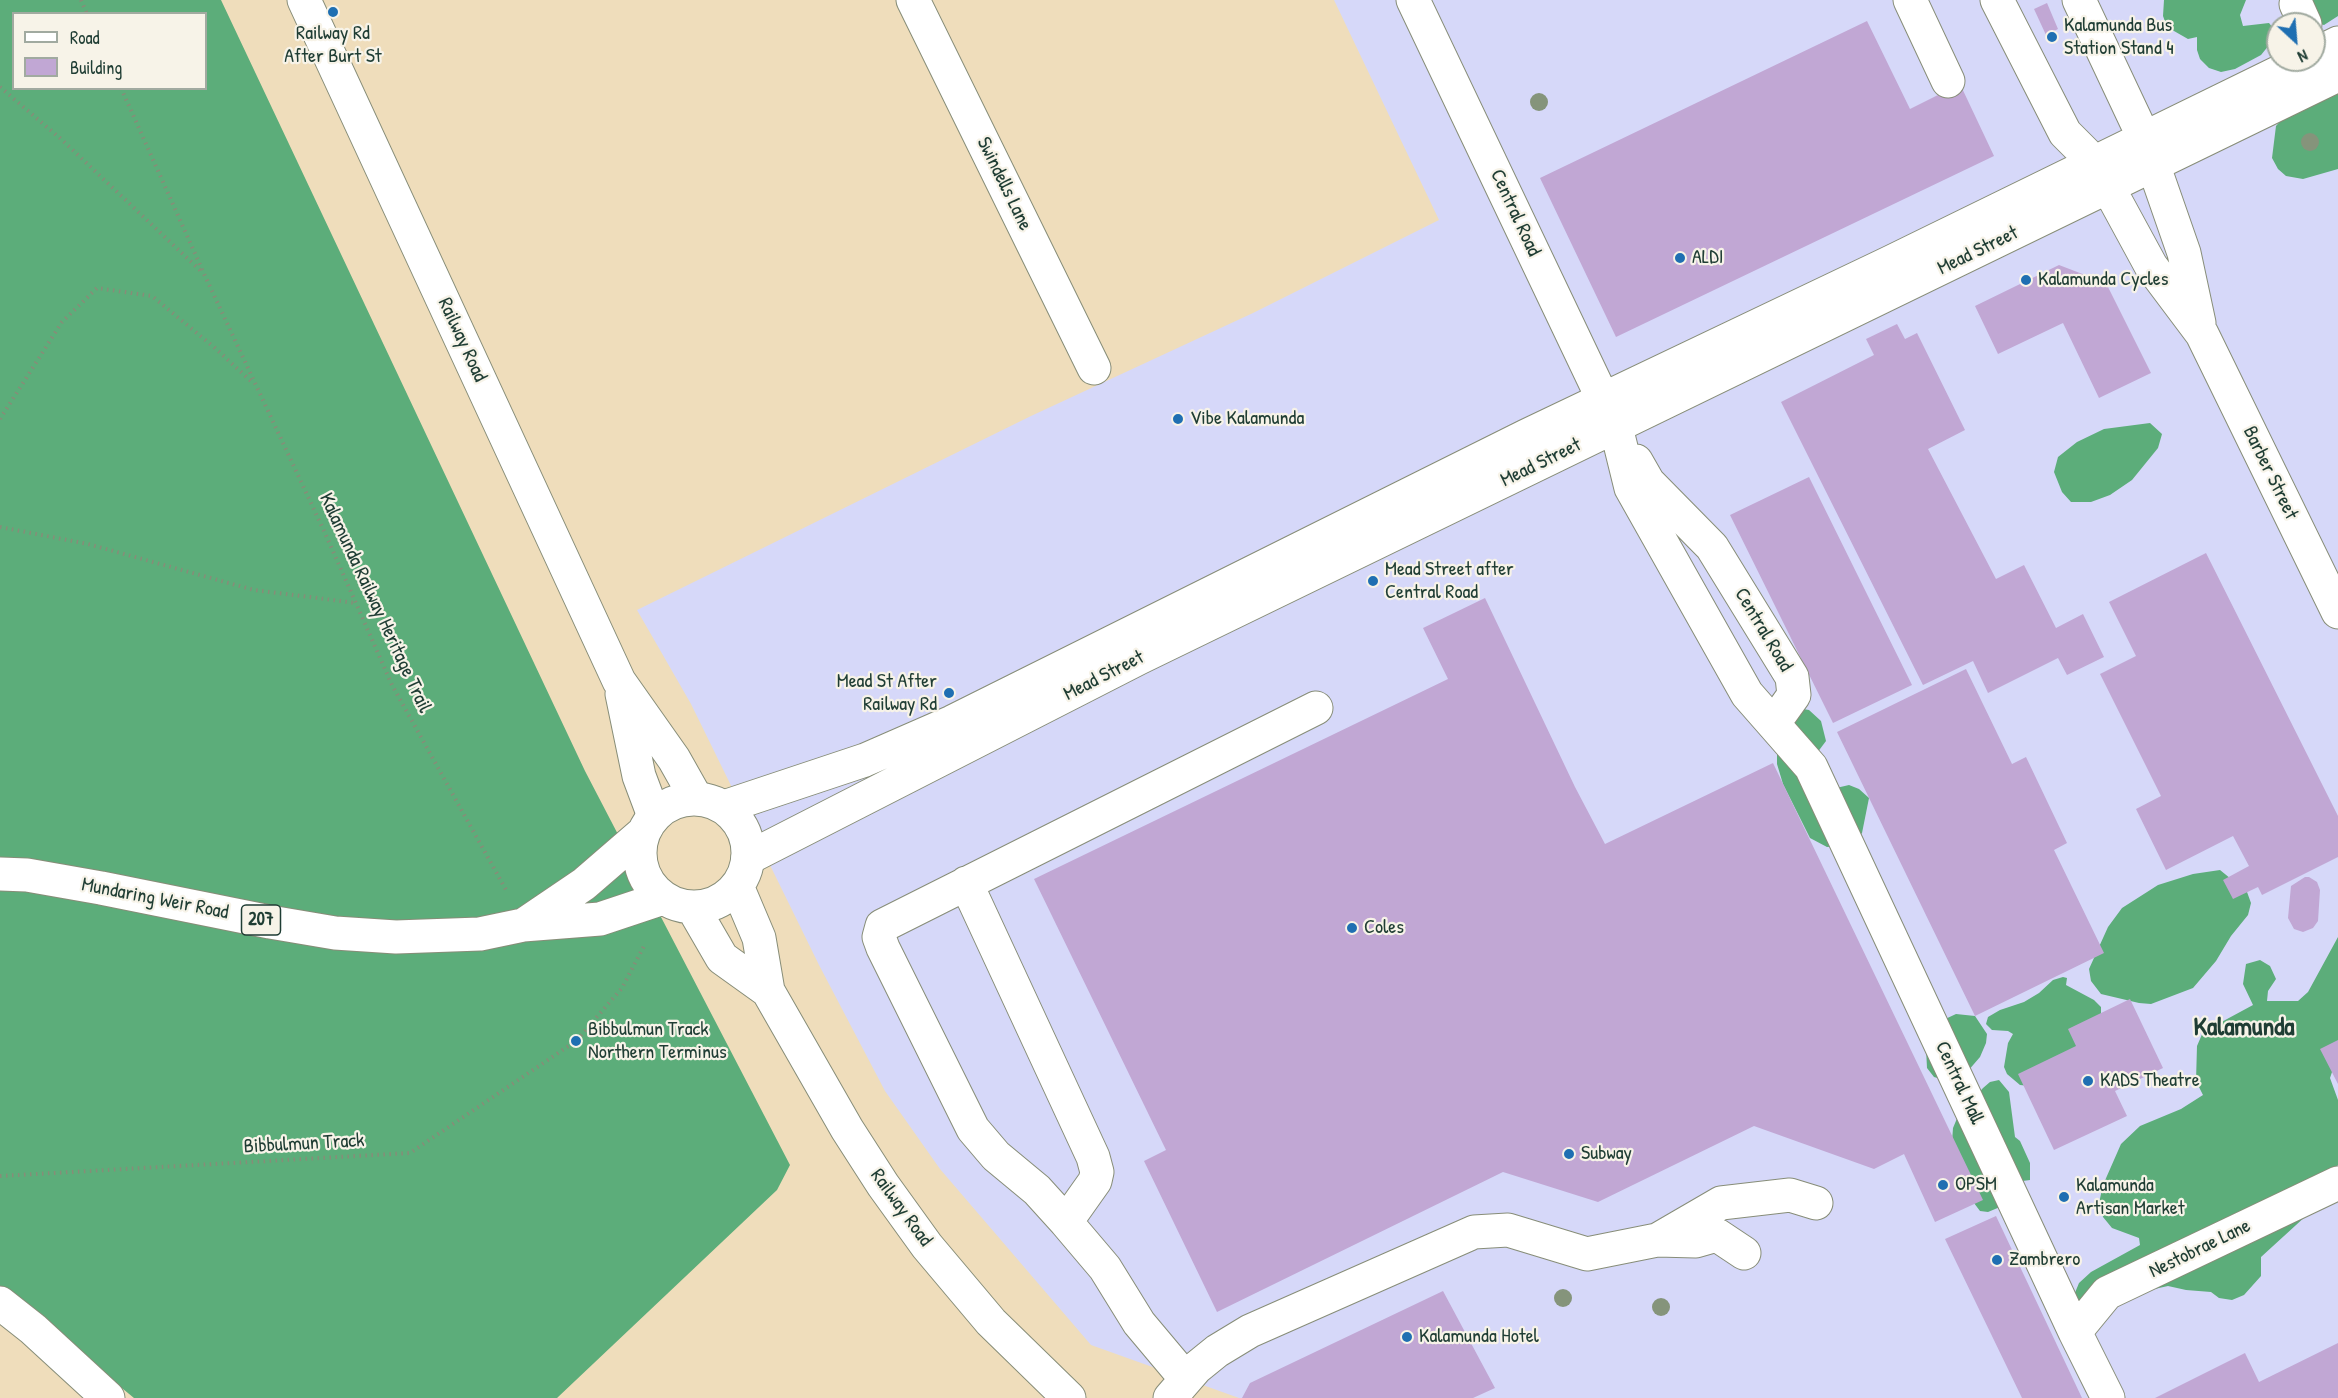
<!DOCTYPE html>
<html>
<head>
<meta charset="utf-8">
<style>
	body { margin:0 }
	#map { position:relative; width:2338px; height:1398px; overflow:hidden; background:#efddbb; font-family:"Patrick Hand",sans-serif }
	canvas { display:block }
	.legend { position:absolute; left:12px; top:12px; width:195px; height:78px; box-sizing:border-box; background:#f7f3e8; border:2px solid #a1aaa0; margin:0; padding:8px 10px; list-style:none; font-size:18px; color:#1f3d34 }
	.legend li { display:flex; align-items:center; gap:12px; height:30px }
	.legend b { width:30px; border:2px solid #a1aaa0 }
	.north { position:absolute; left:2266px; top:12px; width:60px; height:60px; box-sizing:border-box; background:#f7f3e8; border:2px solid #a1aaa0; border-radius:50%; rotate:154deg; font-size:16px; font-weight:700; line-height:24px; text-align:center; color:#1f3d34 }
	.north::after { content:''; display:block; margin:auto; width:21px; height:27px; background:#1f6fb2; clip-path:polygon(50% 0,100% 100%,50% 72%,0 100%) }
</style>
</head>
<body>
<div id="map">
<canvas width="2338" height="1398"></canvas>
<ul class="legend">
<li><b style="height:8px;background:#fff"></b>Road</li>
<li><b style="height:16px;background:#c1a7d4"></b>Building</li>
</ul>
<div class="north">N</div>
</div>
<script>
const c = document.querySelector('canvas').getContext('2d');
c.lineJoin = 'round';
function paint(path, color) {
  c.fillStyle = color;
  c.fill(path, 'evenodd');
}
function toPath(rows) {
  const path = new Path2D();
  for (const r of rows) {
    if (r.length === 3) {
      path.moveTo(r[0] + r[2], r[1]);
      path.arc(r[0], r[1], r[2], 0, 2 * Math.PI);
      continue;
    }
    path.moveTo(r[0], r[1]);
    for (let i = 2; i < r.length; i += 2) path.lineTo(r[i], r[i + 1]);
  }
  return path;
}
function strokePath(path, color, width, dash) {
  c.strokeStyle = color;
  c.lineWidth = width;
  c.lineCap = dash ? 'butt' : 'round';
  c.setLineDash(dash || []);
  c.stroke(path);
}
function write(font, color, halo, rows, align = 'center') {
  c.font = font + ' "Patrick Hand",sans-serif';
  c.lineWidth = 4.5;
  c.setLineDash([]);
  c.textBaseline = 'middle';
  c.strokeStyle = halo;
  c.fillStyle = color;
  for (const [text, x, y, turn = 0] of rows) {
    c.save();
    c.translate(x, y);
    c.rotate((+turn || 0) * Math.PI / 180);
    c.textAlign = isNaN(turn) ? turn : align;
    if (halo) c.strokeText(text, 0, 0);
    c.fillText(text, 0, 0);
    c.restore();
  }
}
paint(toPath([
	[1334,0,2338,0,2338,1398,1239,1398,1091,1345,940,1169,885,1091,819,965,691,704,637,610,1031,416,1253,313,1439,220],
	[2278,24,2314,24,2314,60,2278,60]
]), '#d6d8f9');
paint(toPath([
	[0,0,221,0,585,771,790,1165,777,1190,557,1398,134,1398,0,1288],
	[14,14,206,14,206,88,14,88],
	[2164,0,2246,0,2240,15,2243,26,2269,23,2273,28,2274,39,2261,55,2235,69,2221,72,2209,68,2200,59,2197,50,2197,37,2188,39,2167,27,2163,16],
	[2312,0,2338,0,2338,16,2324,25,2317,23],
	[2338,72,2338,169,2303,179,2286,176,2278,169,2272,158,2276,126,2283,118],
	[2150,423,2162,434,2158,448,2132,480,2110,495,2091,502,2071,502,2062,492,2054,472,2058,457,2077,442,2104,429],
	[1803,709,1809,710,1821,721,1826,741,1814,757,1832,789,1849,785,1859,789,1869,798,1862,833,1852,845,1827,847,1810,838,1783,784,1777,764,1777,749],
	[2220,870,2247,892,2251,903,2248,915,2231,936,2216,961,2193,988,2151,1004,2139,1003,2101,994,2091,981,2089,969,2108,927,2122,908,2158,885,2193,874],
	[2338,937,2338,1066,2332,1072,2330,1078,2338,1100,2338,1165,2328,1177,2307,1215,2261,1257,2261,1276,2244,1295,2232,1300,2219,1298,2211,1292,2186,1290,2168,1286,2150,1290,2108,1309,2072,1300,2079,1283,2091,1272,2140,1245,2139,1238,2112,1228,2103,1217,2099,1203,2103,1185,2121,1144,2140,1126,2181,1109,2203,1095,2196,1081,2197,1046,2203,1032,2253,1005,2243,984,2246,964,2260,960,2270,966,2276,979,2268,991,2267,1001,2298,1001,2308,992],
	[2063,977,2067,978,2066,985,2094,1000,2101,1007,2101,1019,2080,1039,2074,1051,2030,1086,2020,1085,2007,1074,2004,1067,2008,1043,2013,1034,2008,1031,1992,1030,1986,1024,1988,1017,2000,1010,2024,1002,2039,993,2053,980],
	[1956,1014,1975,1016,1987,1034,1986,1043,1980,1057,1961,1079,1941,1079,1934,1077,1927,1068,1926,1048,1941,1021],
	[1999,1080,2009,1092,2015,1137,2020,1141,2030,1163,2030,1180,2015,1182,2000,1207,1988,1212,1980,1211,1971,1199,1952,1142,1953,1128,1958,1116,1983,1088,1990,1082]
]), '#5cad7a');
paint(toPath([
	[2047,3,2058,29,2046,35,2034,9],
	[1867,21,1910,109,1960,84,1994,156,1616,337,1540,178],
	[2059,265,2106,283,2151,373,2099,398,2063,323,1998,354,1975,306],
	[1897,324,1905,339,1917,333,1965,430,1928,449,1996,579,2024,565,2056,628,2083,614,2104,657,2067,675,2058,658,1988,693,1973,661,1923,685,1781,402,1874,355,1866,339],
	[1809,477,1912,685,1833,723,1730,515],
	[2206,553,2338,816,2338,857,2262,895,2258,887,2233,899,2223,880,2249,866,2233,836,2166,870,2136,809,2161,796,2100,674,2136,656,2109,602],
	[1485,598,1575,787,1605,844,1773,763,1983,1200,1935,1222,1904,1154,1874,1169,1754,1126,1598,1202,1503,1172,1217,1312,1144,1161,1166,1150,1034,879,1448,679,1423,628],
	[1966,669,2012,764,2026,757,2067,843,2054,850,2104,953,1975,1016,1837,732],
	[2305,877,2309,877,2317,882,2320,890,2318,921,2313,928,2303,932,2294,929,2288,918,2291,886],
	[2130,999,2163,1068,2115,1091,2127,1116,2054,1150,2018,1074,2076,1046,2068,1029],
	[2338,1040,2338,1084,2320,1049],
	[1996,1216,2082,1398,2022,1398,1945,1239],
	[1443,1291,1495,1388,1473,1398,1242,1398,1250,1383],
	[2338,1343,2338,1398,2155,1398,2245,1353,2259,1382]
]), '#c1a7d4');
const minor = toPath([
	[304,0,619,681,674,759,696,798],
	[913,0,1094,368],
	[1413,0,1612,418],
	[1910,0,1948,81],
	[1997,0,2065,133,2095,163,2151,266,2202,334,2338,612],
	[2079,0,2144,138,2184,253,2199,323],
	[2296,4,2305,24],
	[2314,55,2338,43],
	[1616,427,1631,488,1747,694,1811,767,2075,1332,2108,1398],
	[1636,461,1648,482,1712,547,1792,677,1794,695,1774,723],
	[622,694,639,776,654,816],
	[724,807,865,760,952,722,1526,436,1889,263,2304,60],
	[748,858,1139,658,2338,75],
	[966,883,1093,1157,1097,1172,1095,1181,1066,1222,1105,1268,1139,1323,1186,1379],
	[1066,1222,1037,1190,996,1156,973,1129,883,948,879,937,882,926,1316,708],
	[1659,1239,1721,1203,1790,1195,1816,1203],
	[0,1303,33,1329,108,1398],
	[2075,1332,2107,1293,2338,1183],
	[1170,1398,1196,1368,1217,1351,1250,1331,1474,1232,1508,1230,1587,1254,1657,1240,1696,1241,1717,1235,1744,1253]
]);
const major = toPath([
	[694,853,54],
	[0,874,27,875,101,888,270,922,335,933,396,937,480,934,523,925,600,919,663,898],
	[737,886,759,938,768,991,847,1129,883,1185,927,1246,991,1322,1069,1398],
	[693,908,722,958,768,991],
	[525,924,584,884,643,833]
]);
strokePath(minor, '#878d78', 35);
strokePath(major, '#878d78', 35);
strokePath(toPath([
	[81,0,87,14],
	[0,87,61,139,203,273],
	[121,88,205,276,325,533,392,685,506,890],
	[0,419,62,322,97,288,152,296,215,348,253,383],
	[0,527,88,544,254,590,356,603],
	[0,1176,410,1153,576,1041,622,988,644,946]
]), '#878d78', 4, [1.5, 4.5]);
strokePath(minor, '#fff', 33);
strokePath(major, '#fff', 33);
c.fillStyle = '#85947b';
for (const [x, y] of [
	[1539,102],
	[2310,142],
	[1563,1298],
	[1661,1307]
]) {
  c.beginPath();
  c.arc(x, y, 9, 0, 2 * Math.PI);
  c.fill();
}
for (const [x, y, r, color] of [
	[333,12,6,"#1f6fb2"],
	[2052,37,6,"#1f6fb2"],
	[1680,258,6,"#1f6fb2"],
	[2026,280,6,"#1f6fb2"],
	[1178,419,6,"#1f6fb2"],
	[1373,581,6,"#1f6fb2"],
	[949,693,6,"#1f6fb2"],
	[1352,928,6,"#1f6fb2"],
	[576,1041,6,"#1f6fb2"],
	[2088,1081,6,"#1f6fb2"],
	[1569,1154,6,"#1f6fb2"],
	[1943,1185,6,"#1f6fb2"],
	[2064,1197,6,"#1f6fb2"],
	[1997,1260,6,"#1f6fb2"],
	[1407,1337,6,"#1f6fb2"]
]) {
  const dot = new Path2D();
  dot.arc(x, y, r, 0, 2 * Math.PI);
  c.fillStyle = color;
  c.fill(dot);
  strokePath(dot, '#f7f3e8', 2);
}
for (const [x, y, w] of [
	[261,920,39]
]) {
  const box = new Path2D();
  box.roundRect(x - w / 2, y - 15, w, 30, 4.5);
  c.fillStyle = '#f7f3e8';
  c.fill(box);
  strokePath(box, '#1f3d34', 1.5);
}
write('bold 18px', '#1f3d34', null, [
	["207",261,920]
]);
write('20px', '#1f3d34', '#f7f3e8', [
	["Kalamunda Bus",2064,26],
	["Station Stand 4",2064,49],
	["Railway Rd",333,34,"center"],
	["After Burt St",333,57,"center"],
	["ALDI",1692,258],
	["Kalamunda Cycles",2038,280],
	["Vibe Kalamunda",1190,419],
	["Mead Street after",1385,570],
	["Central Road",1385,593],
	["Mead St After",937,682,"right"],
	["Railway Rd",937,705,"right"],
	["Coles",1364,928],
	["Bibbulmun Track",588,1030],
	["Northern Terminus",588,1053],
	["KADS Theatre",2100,1081],
	["Subway",1581,1154],
	["OPSM",1955,1185],
	["Kalamunda",2076,1186],
	["Artisan Market",2076,1209],
	["Zambrero",2009,1260],
	["Kalamunda Hotel",1419,1337]
], 'left');
write('20px', '#1f3d34', '#f7f3e8', [
	["Swindells Lane",1004,184,64],
	["Central Road",1515,213,65],
	["Mead Street",1978,251,-26],
	["Railway Road",462,340,65],
	["Mead Street",1541,463,-26],
	["Barber Street",2270,473,64],
	["Kalamunda Railway Heritage Trail",375,603,65],
	["Central Road",1763,630,59],
	["Mead Street",1104,676,-27],
	["Mundaring Weir Road",155,899,11],
	["Central Mall",1959,1083,65],
	["Bibbulmun Track",304,1144,-3],
	["Railway Road",901,1208,54],
	["Nestobrae Lane",2200,1249,-26]
]);
write('bold 26px', '#1f3d34', '#f7f3e8', [
	["Kalamunda",2244,1028]
]);
</script>
</body>
</html>
